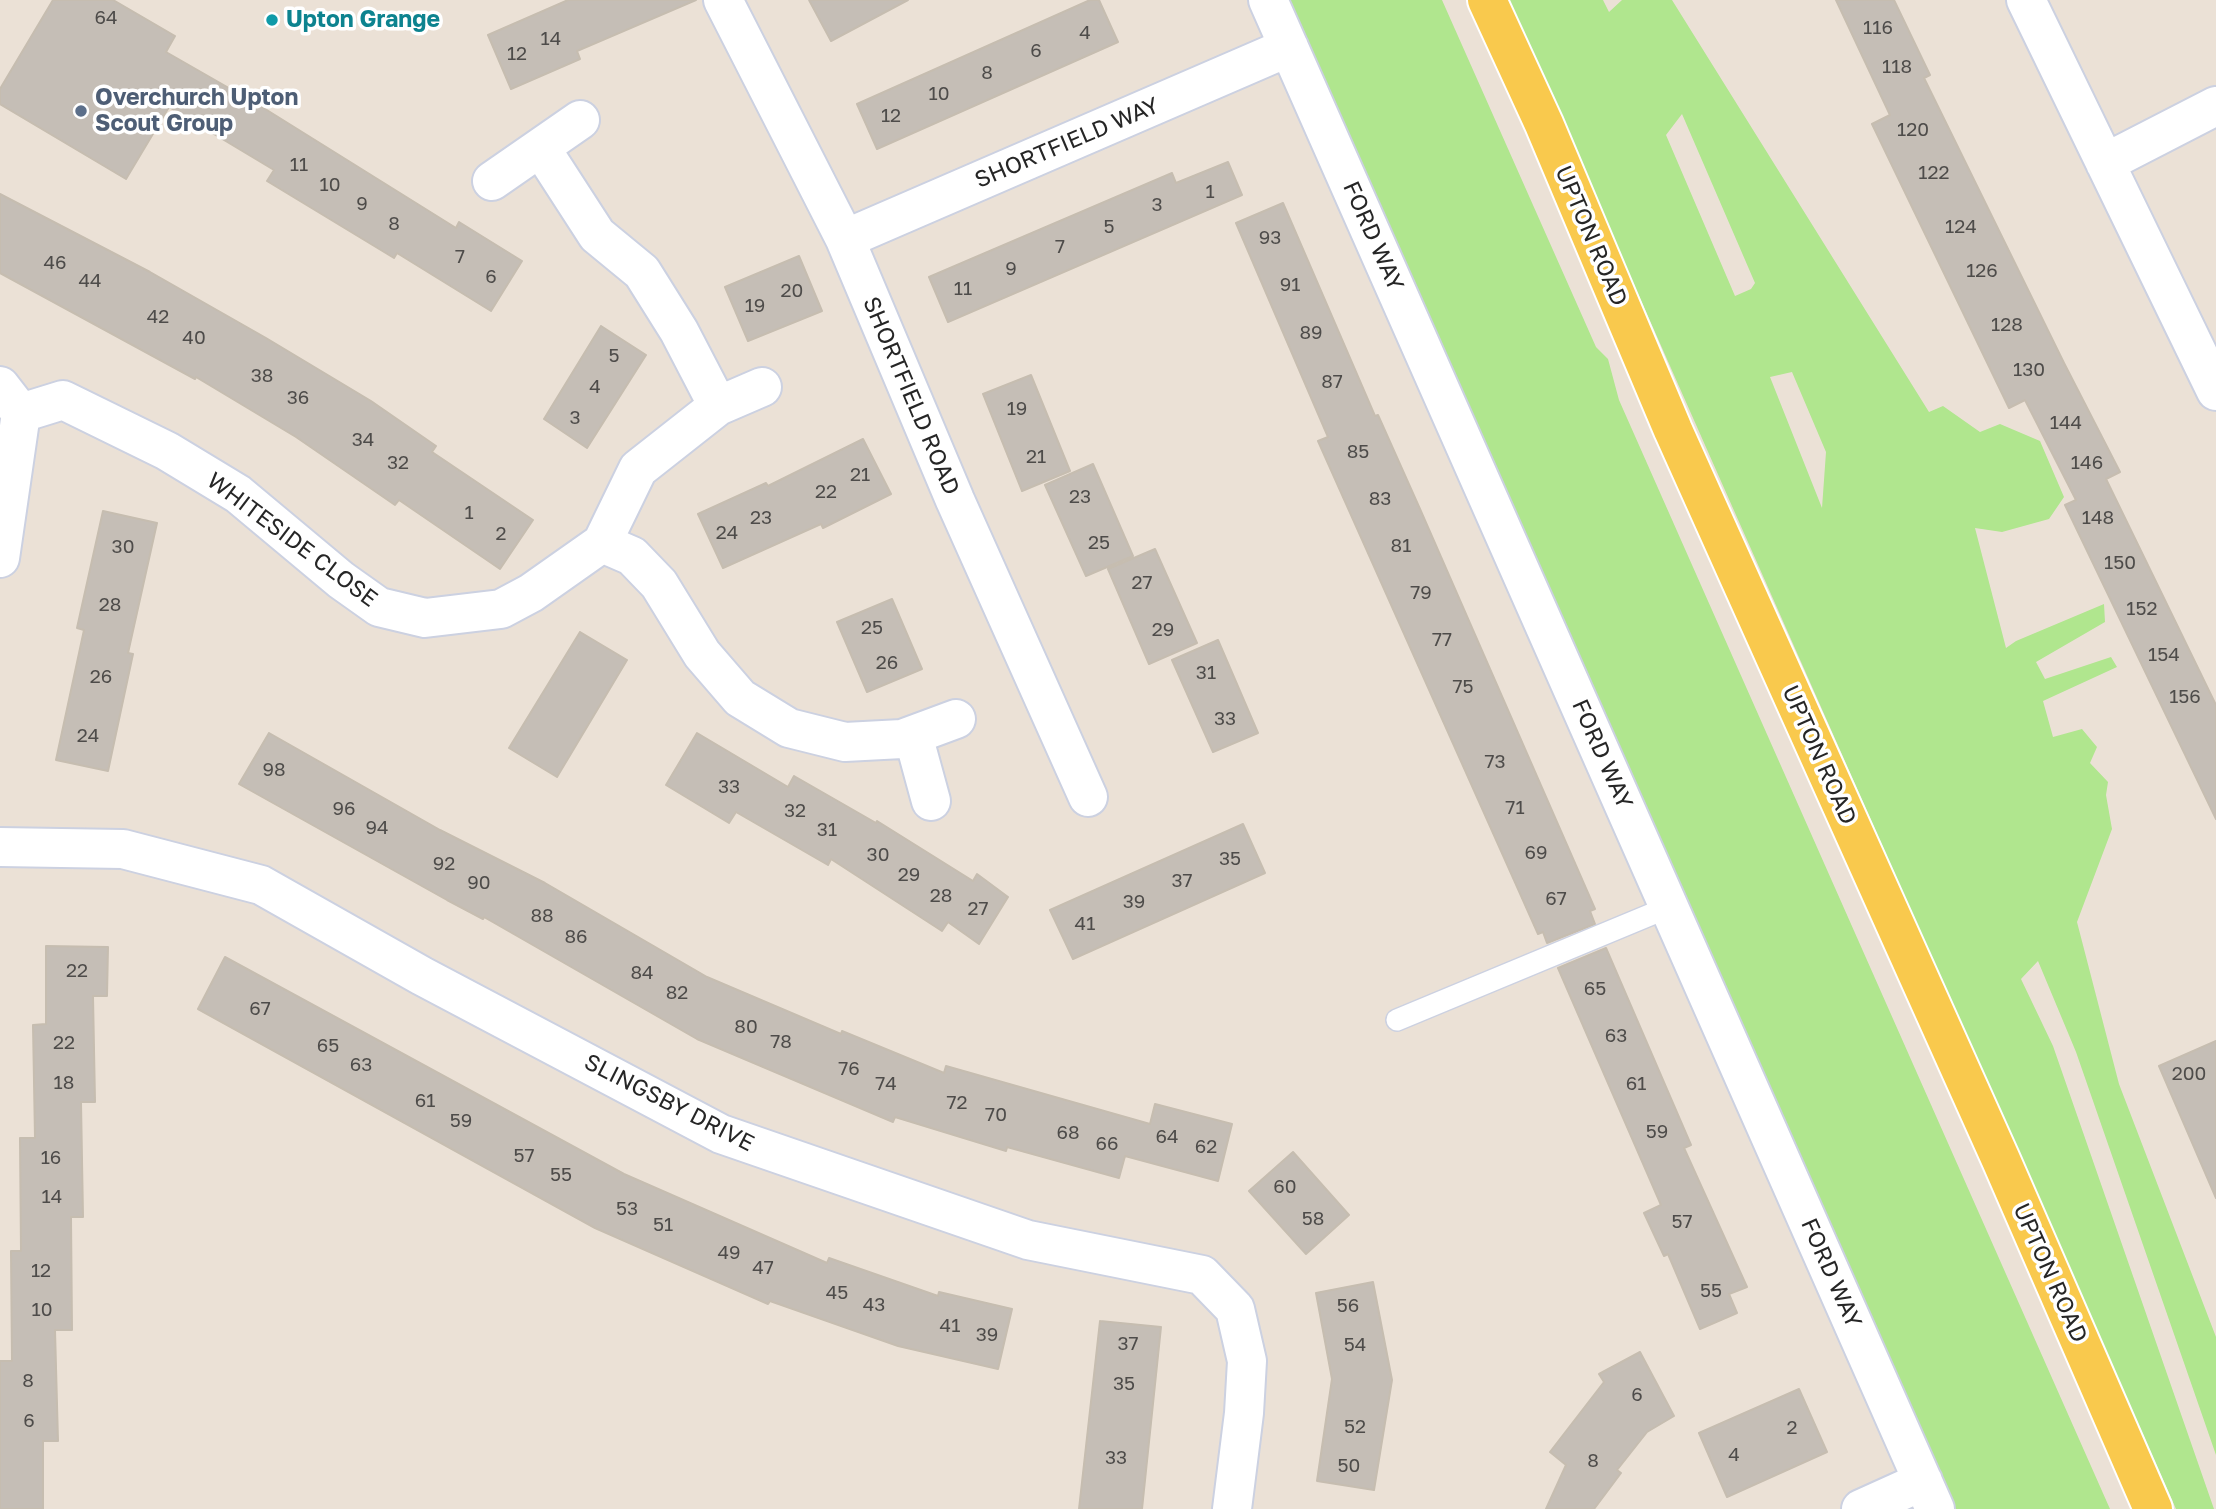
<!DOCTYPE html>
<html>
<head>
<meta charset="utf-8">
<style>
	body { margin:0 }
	canvas { display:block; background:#ebe1d6 }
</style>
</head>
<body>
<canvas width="2216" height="1509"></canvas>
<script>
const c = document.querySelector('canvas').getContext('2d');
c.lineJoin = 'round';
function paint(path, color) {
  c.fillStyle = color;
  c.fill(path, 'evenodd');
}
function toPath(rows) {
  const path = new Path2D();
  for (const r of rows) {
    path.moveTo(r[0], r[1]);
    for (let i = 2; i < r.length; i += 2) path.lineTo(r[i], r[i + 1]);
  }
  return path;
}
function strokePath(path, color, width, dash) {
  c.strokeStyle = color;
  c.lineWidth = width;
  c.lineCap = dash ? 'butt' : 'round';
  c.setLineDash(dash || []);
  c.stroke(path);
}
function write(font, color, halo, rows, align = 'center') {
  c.font = font + ' "Golos Text",sans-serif';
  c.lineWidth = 7;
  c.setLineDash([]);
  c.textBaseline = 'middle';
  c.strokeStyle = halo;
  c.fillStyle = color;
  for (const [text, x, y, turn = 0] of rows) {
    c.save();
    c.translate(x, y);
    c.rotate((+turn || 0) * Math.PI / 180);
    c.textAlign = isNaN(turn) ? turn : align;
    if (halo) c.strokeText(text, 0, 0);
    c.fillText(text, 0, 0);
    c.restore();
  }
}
paint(toPath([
	[1281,0,1442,0,1596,347,1608,359,1619,400,2110,1509,1949,1509],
	[1508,0,1603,0,1609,12,1622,0,1672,0,1929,412,1943,406,1980,432,2000,424,2040,441,2064,497,2049,519,2002,532,1975,528,2006,648,2016,641,2104,604,2105,622,2036,662,2045,679,2111,657,2117,667,2043,701,2053,737,2082,729,2097,747,2090,763,2108,782,2106,795,2112,829,2077,922,2119,1084,2216,1337,2216,1455,2076,1052,2038,961,2021,979,2053,1046,2214,1509,2176,1509],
	[1682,114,1755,283,1751,289,1735,296,1666,135],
	[1792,372,1826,452,1822,508,1770,377]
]), '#b0e68e');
const building = toPath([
	[53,0,113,0,175,36,166,52,262,107,456,228,459,222,522,261,491,311,397,253,394,258,267,181,274,170,169,107,126,179,0,104,0,89,53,0],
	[568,0,696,0,577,51,580,59,511,89,488,35,568,0],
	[809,0,908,0,831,41,809,0],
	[1090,0,1099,0,1118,42,877,149,857,104,1090,0],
	[1836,0,1894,0,1930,75,1924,78,2064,363,2120,472,2106,479,2216,705,2216,819,2065,505,2076,500,2025,400,2009,408,1872,124,1890,115,1836,0],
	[1228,162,1242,195,948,322,929,277,1172,173,1176,183,1228,162],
	[0,194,150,272,266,338,371,401,436,446,432,452,533,520,500,569,399,500,395,505,296,437,196,377,195,379,0,273,0,194],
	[1283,203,1375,416,1378,415,1420,509,1595,909,1590,911,1595,924,1547,943,1543,932,1538,934,1518,889,1318,441,1328,437,1236,223,1283,203],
	[799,256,822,311,748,341,725,287,799,256],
	[601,326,646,355,587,448,544,419,601,326],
	[1031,375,1070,471,1022,491,983,394,1031,375],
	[863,439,891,494,823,528,821,524,723,568,698,514,766,483,768,486,863,439],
	[1093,464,1133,556,1086,576,1045,485,1093,464],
	[103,511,157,523,128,653,133,654,108,771,56,760,84,630,77,628,103,511],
	[1155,549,1197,643,1149,664,1108,569,1155,549],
	[892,599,922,669,867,692,837,622,892,599],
	[580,632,627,660,557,777,509,748,580,632],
	[1218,640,1258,733,1213,752,1172,660,1218,640],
	[269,733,440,830,545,883,707,977,841,1034,842,1031,944,1073,946,1066,1150,1124,1155,1104,1232,1124,1218,1181,1125,1156,1119,1178,1007,1147,1006,1151,895,1117,893,1122,697,1039,484,917,483,919,447,900,239,784,269,733],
	[697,733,788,787,794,776,876,823,877,821,973,881,977,874,1008,897,979,944,948,922,942,931,831,859,828,865,736,812,729,823,666,785,697,733],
	[1243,824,1265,873,1073,959,1050,910,1243,824],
	[46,946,108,947,107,996,93,996,95,1102,81,1102,83,1217,71,1217,72,1330,55,1330,58,1441,43,1441,43,1509,0,1509,0,1361,12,1361,11,1251,21,1251,20,1138,35,1138,33,1025,46,1024,46,946],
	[1606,948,1691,1145,1684,1148,1747,1287,1729,1294,1737,1313,1700,1329,1668,1254,1664,1256,1644,1213,1661,1205,1558,968,1606,948],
	[225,957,624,1174,827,1263,829,1258,938,1296,939,1292,1012,1309,998,1369,898,1346,770,1301,768,1304,595,1228,198,1009,225,957],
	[2216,1041,2216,1198,2159,1066,2216,1041],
	[1293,1152,1349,1215,1306,1254,1249,1191,1293,1152],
	[1373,1282,1392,1380,1374,1490,1317,1481,1332,1379,1316,1293,1373,1282],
	[1100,1321,1161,1327,1142,1509,1079,1509,1100,1321],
	[1640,1352,1674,1416,1647,1432,1617,1470,1621,1473,1594,1509,1546,1509,1566,1465,1550,1452,1604,1382,1599,1374,1640,1352],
	[1799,1389,1827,1452,1727,1497,1699,1433,1799,1389]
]);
paint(building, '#c5beb6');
strokePath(building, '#c6bdb0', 2);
const lane = toPath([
	[1397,1020,1669,907]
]);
const street = toPath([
	[723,0,845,239,955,500,1088,797],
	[1268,0,1935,1509],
	[2026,0,2216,391],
	[2105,163,2216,106],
	[492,181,580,120],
	[845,239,1289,47],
	[0,386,21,413,0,558],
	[718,406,762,387],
	[21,413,63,400,167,451,238,494,341,580,379,607,425,618,501,609,531,593,602,543,638,469,718,406,679,331,642,272,597,235,542,150],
	[602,543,632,556,659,584,702,654,740,698,789,728,845,742,902,739,956,719],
	[913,735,931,801],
	[0,847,123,849,261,885,422,976,721,1134,1028,1240,1202,1275,1235,1309,1247,1361,1244,1413,1232,1509],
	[1861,1509,1923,1481]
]);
const primary = toPath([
	[1487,0,1544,124,1673,430,2001,1160,2153,1509]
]);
strokePath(lane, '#ccd1e1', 24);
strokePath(street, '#ccd1e1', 42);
strokePath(primary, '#fff', 42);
strokePath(lane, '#fff', 21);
strokePath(street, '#fff', 38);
strokePath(primary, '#f9c94d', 38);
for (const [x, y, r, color] of [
	[272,20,7,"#0f9aa8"],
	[81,111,7,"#5c6f8a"]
]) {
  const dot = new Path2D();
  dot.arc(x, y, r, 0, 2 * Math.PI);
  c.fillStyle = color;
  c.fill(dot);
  strokePath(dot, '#fff', 2.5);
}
write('19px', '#4e4c4a', null, [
	["64",106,18],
	["116",1878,28],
	["4",1085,33],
	["14",551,39],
	["6",1036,51],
	["12",517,54],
	["118",1897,67],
	["8",987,73],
	["10",939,94],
	["12",891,116],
	["120",1913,130],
	["11",299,165],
	["122",1934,173],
	["10",330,185],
	["1",1210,192],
	["9",362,204],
	["3",1157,205],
	["8",394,224],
	["5",1109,227],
	["124",1961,227],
	["93",1270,238],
	["7",1060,247],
	["7",460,257],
	["46",55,263],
	["9",1011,269],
	["126",1982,271],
	["6",491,277],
	["44",90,281],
	["91",1290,285],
	["11",963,289],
	["20",792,291],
	["19",755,306],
	["42",158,317],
	["128",2007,325],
	["89",1311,333],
	["40",194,338],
	["5",614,356],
	["130",2029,370],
	["38",262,376],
	["87",1332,382],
	["4",595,387],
	["36",298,398],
	["19",1017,409],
	["3",575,418],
	["144",2066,423],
	["34",363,440],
	["85",1358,452],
	["21",1036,457],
	["32",398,463],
	["146",2087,463],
	["21",860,475],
	["22",826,492],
	["23",1080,497],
	["83",1380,499],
	["1",469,513],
	["23",761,518],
	["148",2098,518],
	["24",727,533],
	["2",501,534],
	["25",1099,543],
	["81",1401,546],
	["30",123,547],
	["150",2120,563],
	["27",1142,583],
	["79",1421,593],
	["28",110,605],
	["152",2142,609],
	["25",872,628],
	["29",1163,630],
	["77",1442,640],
	["154",2164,655],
	["26",887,663],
	["31",1206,673],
	["26",101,677],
	["75",1463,687],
	["156",2185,697],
	["33",1225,719],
	["24",88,736],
	["73",1495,762],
	["98",274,770],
	["33",729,787],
	["71",1515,808],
	["96",344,809],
	["32",795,811],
	["94",377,828],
	["31",827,830],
	["69",1536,853],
	["30",878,855],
	["35",1230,859],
	["92",444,864],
	["29",909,875],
	["37",1182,881],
	["90",479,883],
	["28",941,896],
	["67",1556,899],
	["39",1134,902],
	["27",978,909],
	["88",542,916],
	["41",1085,924],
	["86",576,937],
	["22",77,971],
	["84",642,973],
	["65",1595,989],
	["82",677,993],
	["67",260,1009],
	["80",746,1027],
	["63",1616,1036],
	["78",781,1042],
	["22",64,1043],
	["65",328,1046],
	["63",361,1065],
	["76",849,1069],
	["200",2189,1074],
	["18",64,1083],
	["74",886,1084],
	["61",1636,1084],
	["61",425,1101],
	["72",957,1103],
	["70",996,1115],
	["59",461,1121],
	["59",1657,1132],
	["68",1068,1133],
	["64",1167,1137],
	["66",1107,1144],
	["62",1206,1147],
	["57",524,1156],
	["16",51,1158],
	["55",561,1175],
	["60",1285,1187],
	["14",52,1197],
	["53",627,1209],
	["58",1313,1219],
	["57",1682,1222],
	["51",663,1225],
	["49",729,1253],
	["47",763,1268],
	["12",41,1271],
	["55",1711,1291],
	["45",837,1293],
	["43",874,1305],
	["56",1348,1306],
	["10",42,1310],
	["41",950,1326],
	["39",987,1335],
	["37",1128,1344],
	["54",1355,1345],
	["8",28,1381],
	["35",1124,1384],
	["6",1637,1395],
	["6",29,1421],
	["52",1355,1427],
	["2",1792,1428],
	["4",1734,1455],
	["33",1116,1458],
	["8",1593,1461],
	["50",1349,1466]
]);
write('bold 23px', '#0d838f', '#fff', [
	["Upton Grange",286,20]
], 'left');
write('bold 23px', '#4e5e75', '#fff', [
	["Overchurch Upton",95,98],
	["Scout Group",95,124]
], 'left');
write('23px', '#262626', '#fff', [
	["SHORTFIELD WAY",1067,143,-23],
	["FORD WAY",1373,236,66],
	["UPTON ROAD",1591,236,67],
	["SHORTFIELD ROAD",911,396,67],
	["WHITESIDE CLOSE",292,540,37],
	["FORD WAY",1602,754,66],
	["UPTON ROAD",1819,755,66],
	["SLINGSBY DRIVE",669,1103,27],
	["FORD WAY",1831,1273,66],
	["UPTON ROAD",2050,1273,66]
]);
</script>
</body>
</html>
